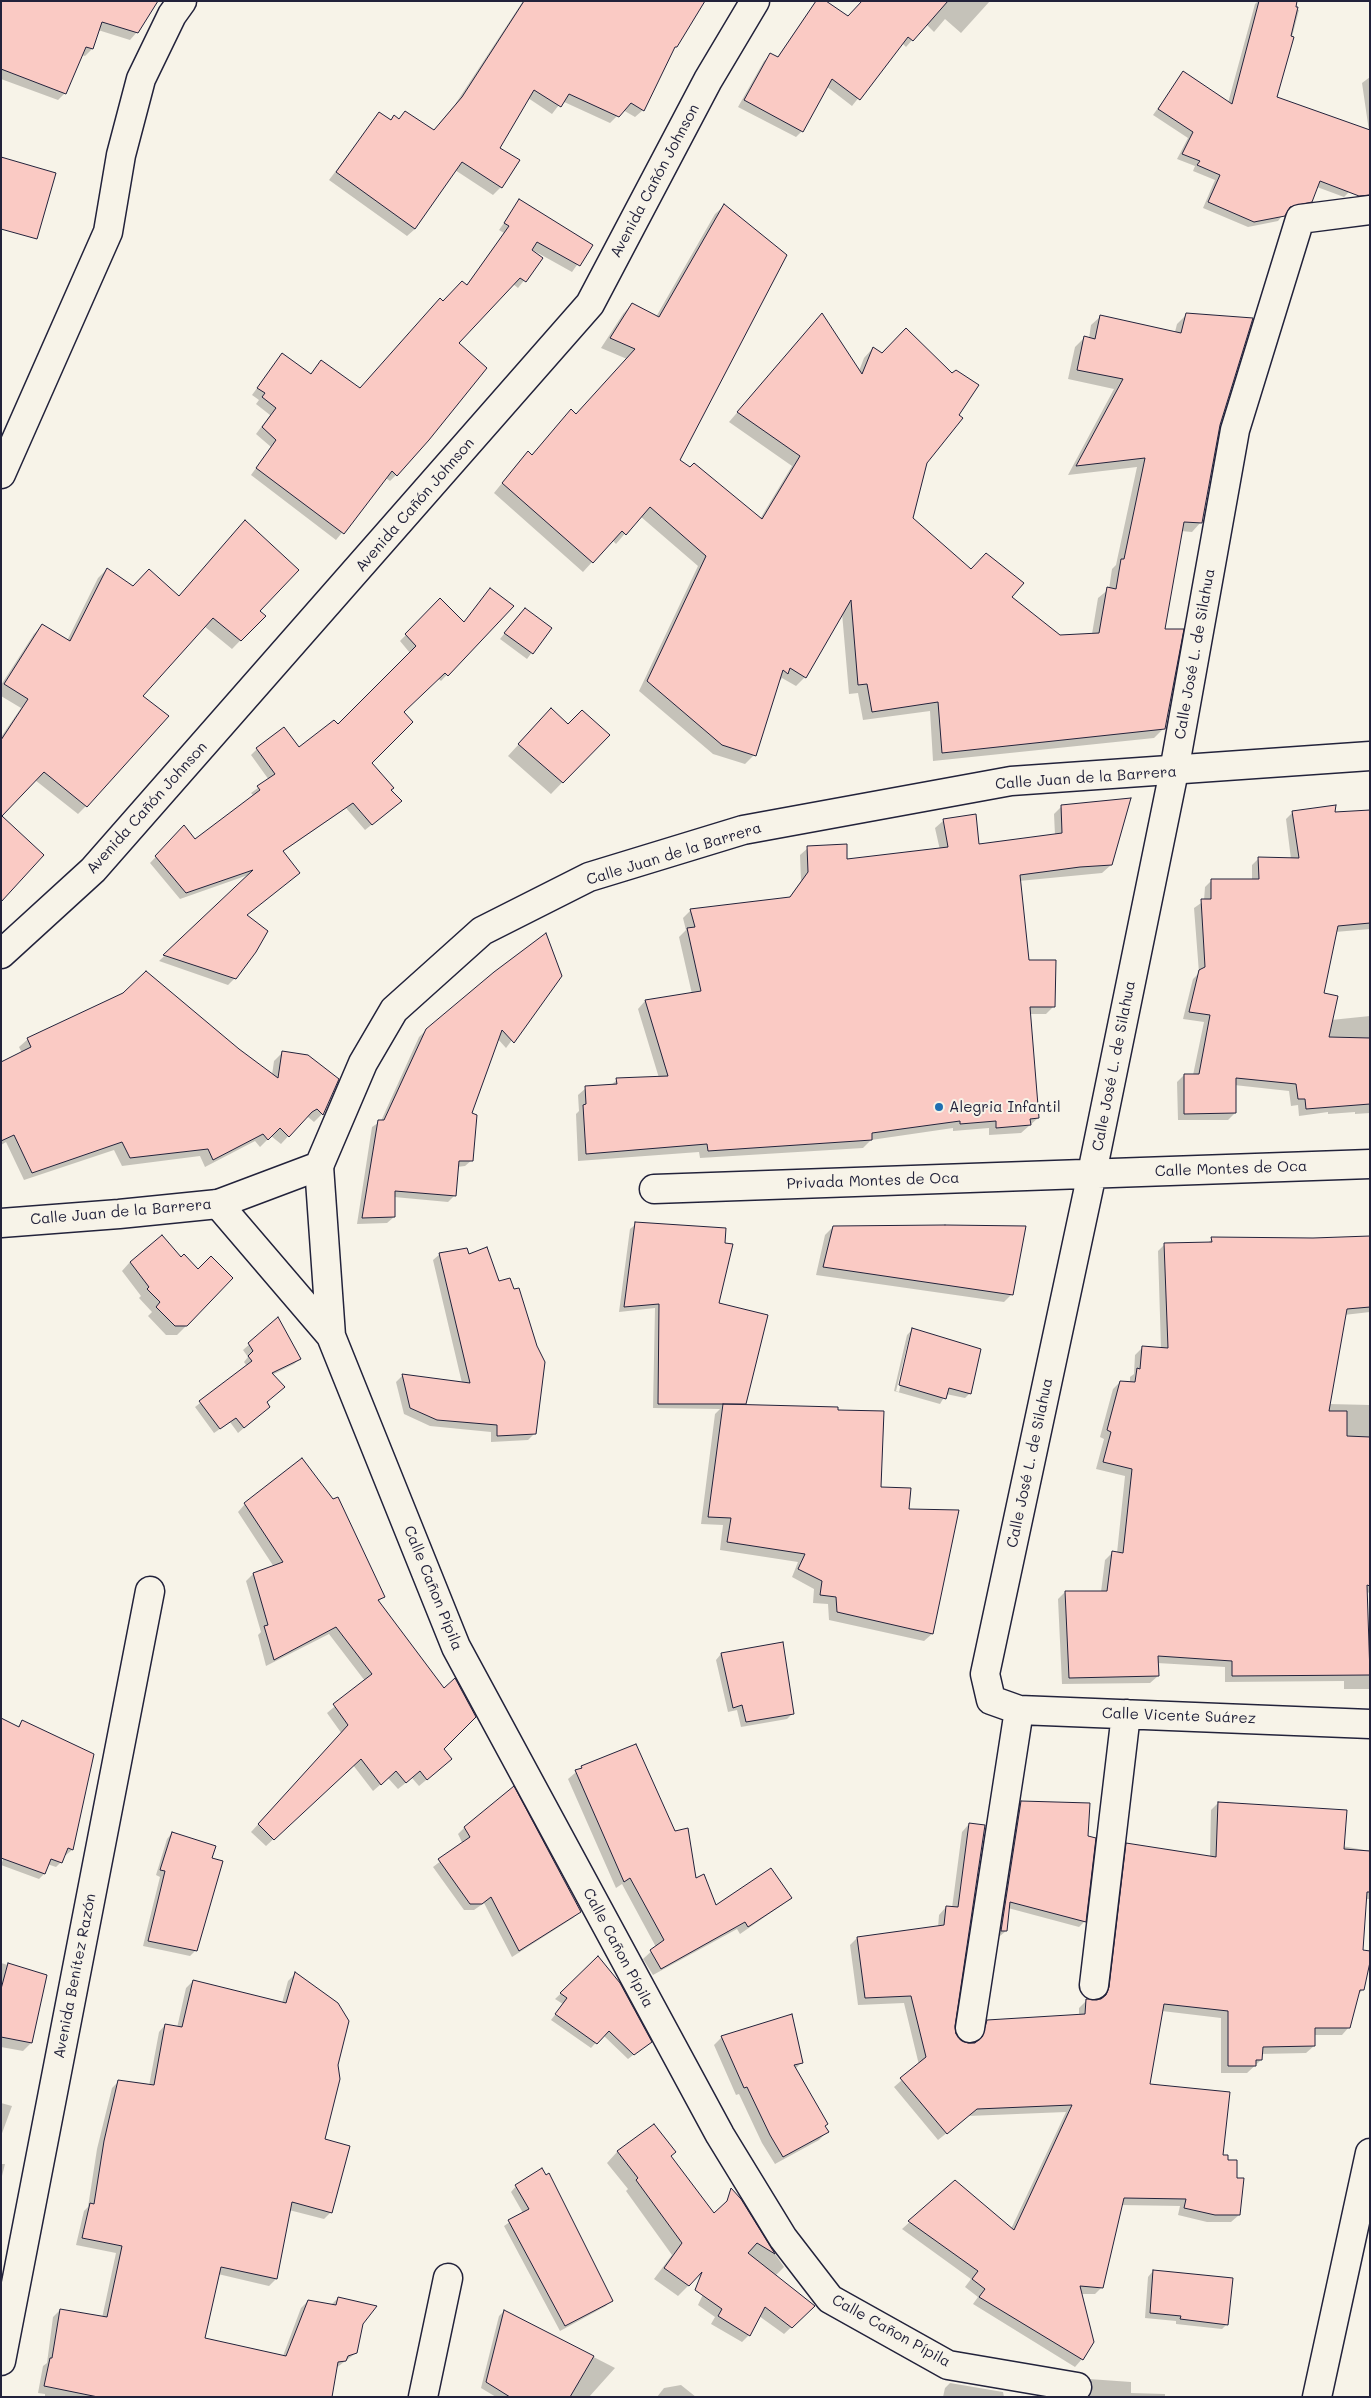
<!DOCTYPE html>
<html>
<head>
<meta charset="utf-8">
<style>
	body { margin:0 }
	#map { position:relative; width:1371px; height:2398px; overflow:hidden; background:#f7f3e8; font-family:Mali,sans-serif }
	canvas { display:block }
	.frame { position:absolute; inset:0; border:2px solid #22223b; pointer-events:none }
</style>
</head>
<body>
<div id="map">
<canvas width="1371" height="2398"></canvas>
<div class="frame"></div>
</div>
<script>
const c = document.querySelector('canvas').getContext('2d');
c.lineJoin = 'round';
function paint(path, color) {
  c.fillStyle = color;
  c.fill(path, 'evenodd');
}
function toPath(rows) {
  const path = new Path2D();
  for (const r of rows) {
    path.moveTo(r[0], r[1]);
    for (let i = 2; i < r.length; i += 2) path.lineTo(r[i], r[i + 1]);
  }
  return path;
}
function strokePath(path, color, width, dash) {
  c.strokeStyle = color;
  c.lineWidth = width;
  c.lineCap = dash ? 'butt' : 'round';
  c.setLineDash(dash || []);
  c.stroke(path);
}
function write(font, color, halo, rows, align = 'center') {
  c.font = font + ' Mali,sans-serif';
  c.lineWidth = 4;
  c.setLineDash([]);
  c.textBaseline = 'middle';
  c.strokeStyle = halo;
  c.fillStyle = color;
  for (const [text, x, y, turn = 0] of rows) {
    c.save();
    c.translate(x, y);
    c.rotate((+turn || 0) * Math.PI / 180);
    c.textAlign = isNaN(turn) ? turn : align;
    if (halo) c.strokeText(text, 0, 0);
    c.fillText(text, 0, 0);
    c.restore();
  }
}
paint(toPath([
	[1,1,149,1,137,32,130,40,98,30,92,49,85,56,81,55,65,93,58,100,1,79],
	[523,1,535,1,676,46,672,50,643,110,635,117,623,110,610,123,562,101,552,114,528,98,498,148,501,187,493,195,455,170,415,229,407,236,329,180,379,114,390,121,398,120,405,113,433,131,454,106],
	[816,1,848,18,863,1,990,1,961,33,945,19,934,32,926,24,906,47,902,43,852,106,826,86,802,131,796,137,738,107,764,61,771,55,777,58],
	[1258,1,1269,1,1299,10,1276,98,1369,131,1362,83,1370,77,1370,187,1349,192,1344,197,1317,187,1311,201,1306,207,1286,211,1278,221,1248,227,1203,208,1215,180,1193,171,1195,166,1177,159,1188,138,1153,115,1183,73,1228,103,1255,4],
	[520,200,591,245,572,272,529,248,541,259,518,288,513,284,457,343,396,475,390,481,386,478,336,540,251,475,271,447,256,434,270,415,256,404,259,400,252,395,282,354,310,375,321,362,359,389,443,302,466,286,504,233,499,230],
	[725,205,678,461,760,519,792,466,729,422,821,315,859,371,864,358,873,348,926,462,911,518,971,570,1060,636,1092,634,1098,598,1109,589,1112,569,1116,565,1137,467,1068,475,1114,389,1068,379,1075,347,1085,337,1089,338,1091,325,1101,316,1175,332,1177,324,1187,314,1219,425,1201,522,1192,532,1181,531,1164,630,1164,728,1154,738,933,761,930,711,863,720,858,693,849,694,842,613,805,677,796,686,782,678,778,683,754,755,745,764,713,754,639,691,698,566,640,516,616,544,612,540,583,572,494,493,519,462,531,456,571,411,576,415,627,359,601,348,623,314,632,304,656,317,715,214],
	[237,530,259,611,264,616,232,649,204,626,141,696,86,806,78,814,35,780,1,816,1,737,21,708,1,696,1,685,34,634,43,625,67,641,98,578,107,569,133,587,178,597],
	[490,590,512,606,441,681,438,678,402,712,370,763,390,791,394,807,365,830,346,808,282,852,299,873,246,915,235,978,228,985,159,961,251,874,180,899,150,863,184,827,195,840,254,796,251,793,269,780,251,755,257,749,299,749,338,725,410,653,400,641,440,600,464,623],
	[519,615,550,628,527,659,500,639],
	[540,721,608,735,551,794,508,756],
	[1062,806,1111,865,1102,873,1019,881,1028,961,1054,1006,1046,1014,1030,1014,1038,1118,1021,1133,989,1135,989,1128,953,1131,953,1128,871,1140,863,1148,700,1158,699,1152,578,1161,576,1114,579,1111,578,1095,586,1088,611,1085,617,1080,659,1078,638,1009,645,1001,692,994,679,937,686,930,683,918,691,910,788,899,801,881,800,855,808,848,846,860,940,850,935,828,943,821,974,815,978,846,1055,835,1054,814],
	[1370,811,1370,929,1335,932,1323,994,1331,1020,1370,1016,1370,1113,1355,1114,1355,1112,1328,1114,1328,1112,1299,1116,1298,1105,1291,1106,1289,1091,1234,1085,1235,1113,1228,1120,1178,1120,1177,1082,1184,1075,1193,1075,1204,1022,1183,1019,1193,979,1199,973,1194,908,1204,901,1205,887,1212,880,1252,880,1252,865,1259,858,1291,859,1286,819,1293,812,1333,813],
	[560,976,506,1048,497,1038,471,1114,472,1160,465,1166,457,1167,455,1195,448,1202,394,1197,394,1217,387,1223,357,1224,372,1127,381,1121,419,1037,426,1030],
	[123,994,238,1050,272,1075,274,1061,282,1053,338,1079,322,1114,314,1122,308,1117,304,1119,281,1144,271,1136,260,1147,255,1141,205,1167,200,1156,122,1166,114,1150,24,1180,6,1142,1,1145,1,1064,22,1053,19,1047,28,1039],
	[636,1224,718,1304,744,1404,742,1406,837,1411,879,1488,908,1510,932,1634,924,1641,829,1620,828,1604,813,1603,814,1589,792,1577,798,1562,720,1550,723,1525,701,1524,715,1414,720,1409,653,1408,655,1308,619,1312,630,1229],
	[833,1227,1012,1294,1004,1302,816,1275,825,1235],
	[1370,1237,1370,1312,1344,1315,1329,1404,1370,1405,1370,1593,1366,1592,1368,1647,1370,1647,1370,1689,1344,1689,1344,1681,1225,1682,1225,1667,1157,1663,1158,1676,1150,1683,1062,1684,1058,1599,1065,1592,1101,1592,1105,1560,1112,1553,1117,1553,1125,1476,1096,1469,1104,1439,1100,1437,1113,1389,1120,1382,1130,1383,1130,1377,1134,1374,1135,1355,1142,1348,1161,1349,1158,1251,1165,1244,1208,1243,1212,1239,1313,1240],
	[440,1254,468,1255,535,1433,528,1440,491,1442,491,1432,430,1426,404,1414,396,1382,402,1376,462,1383,433,1260],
	[130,1262,186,1326,177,1335,166,1335,148,1316,152,1312,139,1298,141,1296,122,1271],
	[278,1319,300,1359,294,1364,272,1375,263,1412,238,1433,230,1422,214,1433,195,1407,247,1366,244,1362,248,1357,243,1350],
	[913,1329,970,1393,965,1398,946,1394,940,1404,894,1391,907,1335],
	[910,1334,912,1334,899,1392,896,1391],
	[245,1504,384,1596,378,1602,442,1749,443,1766,419,1786,412,1778,398,1789,388,1778,373,1791,353,1765,266,1846,251,1832,342,1734,327,1713,365,1681,329,1634,266,1666,258,1635,261,1632,246,1581,253,1574,274,1567,238,1512],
	[721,1654,793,1713,787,1719,741,1727,737,1710,728,1712,716,1660],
	[22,1722,93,1755,72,1850,66,1855,64,1854,61,1862,56,1867,47,1864,44,1874,39,1879,1,1865,7,1848,17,1727],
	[582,1767,695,1880,716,1907,790,1898,782,1905,740,1934,737,1929,653,1975,643,1959,656,1947,622,1884,616,1888,568,1779],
	[1021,1802,1084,1922,1079,1927,1008,1908,1006,1931,1000,1936,996,1936,1016,1807],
	[1218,1803,1342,1846,1370,1851,1370,1899,1366,1899,1362,1951,1363,1990,1357,1995,1349,2027,1342,2035,1314,2035,1314,2046,1306,2053,1261,2054,1261,2060,1247,2073,1221,2073,1221,2018,1162,2011,1149,2085,1222,2156,1239,2215,1231,2222,1207,2222,1178,2215,1180,2206,1121,2205,1102,2287,1095,2294,1081,2294,1082,2359,1075,2367,973,2304,978,2297,965,2287,971,2279,902,2229,955,2181,1011,2229,1066,2112,968,2116,938,2140,894,2087,919,2065,904,2003,858,2005,850,1945,857,1938,938,1928,939,1915,946,1907,952,1908,962,1832,969,1824,954,2034,959,2041,968,2045,976,2044,980,2028,988,2021,1079,2015,1079,2008,1086,2001,1100,2001,1103,1995,1120,1852,1127,1844,1210,1857,1211,1810],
	[465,1827,580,1911,573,1918,512,1957,484,1903,474,1910,464,1910,433,1867,463,1844,458,1834],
	[172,1833,196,1950,190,1956,143,1946,160,1877,156,1875,167,1839],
	[598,1958,650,2042,628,2059,603,2035,591,2048,551,2020,563,2004,555,1999],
	[1,1963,46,1976,31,2043,23,2051,1,2047],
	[295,1974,337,2065,324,2140,331,2212,324,2219,289,2210,276,2279,269,2286,218,2274,204,2339,283,2356,301,2308,308,2301,331,2305,338,2298,362,2323,356,2353,336,2368,331,2397,45,2397,45,2394,38,2393,43,2366,47,2363,53,2317,60,2310,102,2318,116,2253,76,2245,84,2211,88,2207,97,2149,112,2088,119,2081,149,2086,159,2032,165,2025,177,2028,186,1988,193,1981,282,2003,288,1981],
	[722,2037,802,2062,795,2069,827,2132,819,2140,775,2164,762,2143,739,2094,736,2095,714,2045],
	[1,2103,12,2106,1,2136],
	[654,2126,670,2157,714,2215,734,2194,784,2267,775,2276,806,2313,784,2334,759,2316,749,2335,742,2342,711,2324,715,2317,698,2305,724,2250,678,2296,654,2279,672,2255,626,2191,628,2189,607,2163,617,2152],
	[1,2164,5,2164,1,2180],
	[516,2186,611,2300,606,2306,560,2331,504,2226,523,2213,511,2192],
	[1153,2271,1227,2324,1222,2329,1176,2324,1176,2321,1145,2318,1148,2277],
	[504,2311,615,2368,589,2397,496,2397,481,2388,499,2316],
	[1089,2379,1131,2382,1131,2393,1165,2394,1165,2397,1087,2397,1083,2385],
	[950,2383,1003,2392,1004,2397,943,2397,945,2388],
	[681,2385,696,2397,657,2397,664,2388]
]), '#0003');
const building = toPath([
	[1,1,158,1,138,33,102,22,93,49,86,47,66,94,1,69,1,1],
	[524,1,705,1,677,47,675,47,644,111,631,103,619,117,569,94,561,107,534,90,500,148,520,160,502,188,462,162,415,229,336,172,379,112,391,120,394,115,399,119,405,111,434,130,462,97,524,1],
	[816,1,826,1,848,16,862,1,948,1,913,41,908,37,860,100,832,79,803,132,744,100,770,53,778,57,816,1],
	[1259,1,1297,1,1296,7,1298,7,1291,36,1294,37,1277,97,1370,130,1370,195,1359,196,1320,181,1312,202,1290,207,1285,216,1254,222,1208,202,1220,175,1197,165,1200,161,1182,154,1193,132,1158,109,1183,71,1232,104,1259,1],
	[1,157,56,173,37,239,1,229,1,157],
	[519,199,593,245,580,266,537,242,532,250,543,258,526,282,520,278,459,343,487,368,429,440,397,476,392,471,344,534,256,468,276,440,262,427,276,408,262,397,265,393,257,388,282,353,311,374,321,360,360,388,440,298,443,301,462,281,467,285,509,226,504,223,519,199],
	[724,204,787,255,680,460,690,467,694,463,762,519,800,456,737,412,822,313,862,374,873,347,882,353,906,328,952,373,956,370,979,385,959,415,963,418,927,463,913,518,971,569,986,553,1024,583,1012,597,1060,635,1099,633,1107,587,1116,589,1121,559,1124,559,1145,458,1076,466,1123,379,1077,370,1084,336,1095,339,1100,315,1181,333,1186,313,1253,318,1220,425,1202,523,1184,522,1165,629,1184,629,1165,729,942,753,938,702,872,712,867,684,858,685,851,600,806,678,790,668,788,674,783,670,756,756,722,745,647,681,706,556,650,507,626,535,622,531,593,563,502,483,528,451,532,455,571,409,576,414,635,349,610,338,632,303,659,317,724,204],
	[245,520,299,570,260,611,266,616,241,641,213,618,143,696,169,716,87,807,44,772,2,816,44,855,1,902,1,740,28,699,4,684,42,624,70,641,107,568,133,586,149,569,179,596,245,520],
	[490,588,514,606,448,676,445,673,404,712,413,722,372,763,394,788,391,790,402,801,372,825,353,803,283,851,300,873,247,915,268,931,256,952,236,979,163,955,253,870,186,893,155,856,184,825,195,839,260,790,257,786,275,774,256,748,284,727,299,747,334,720,338,724,416,646,405,634,440,598,464,622,490,588],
	[525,608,552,628,533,654,504,633,525,608],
	[551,708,568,724,582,710,610,735,563,783,518,744,551,708],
	[1131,798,1112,865,1080,867,1020,875,1029,960,1056,960,1055,1007,1030,1007,1039,1118,1030,1119,1031,1125,996,1128,996,1121,960,1124,960,1121,872,1133,872,1140,708,1151,707,1144,586,1154,583,1105,586,1104,585,1086,617,1084,616,1078,668,1076,645,1000,701,991,687,928,695,927,690,909,790,897,808,872,807,846,847,844,847,859,948,847,943,819,976,814,979,844,1062,833,1061,805,1131,798],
	[1336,805,1335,812,1370,810,1370,923,1338,926,1324,993,1338,996,1329,1037,1370,1038,1370,1104,1306,1109,1305,1099,1298,1099,1296,1084,1236,1078,1236,1113,1184,1114,1184,1074,1199,1074,1210,1015,1189,1012,1199,970,1205,967,1201,899,1211,899,1211,879,1259,879,1258,857,1299,858,1292,811,1336,805],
	[546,933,562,976,514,1043,502,1030,472,1113,477,1115,473,1161,459,1161,456,1196,395,1191,395,1217,362,1218,378,1120,384,1120,426,1029,494,972,546,933],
	[146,971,239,1049,278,1078,282,1051,308,1055,339,1079,323,1115,317,1109,312,1112,289,1137,280,1128,268,1140,263,1134,213,1160,208,1149,130,1158,122,1142,32,1173,14,1135,1,1141,1,1062,31,1047,27,1038,123,993,146,971],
	[635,1222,726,1228,725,1243,733,1244,719,1303,768,1315,746,1404,658,1404,659,1304,624,1307,635,1222],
	[945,1225,1026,1226,1013,1295,823,1267,833,1226,945,1225],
	[162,1235,181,1257,184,1254,198,1269,211,1256,233,1278,187,1326,175,1326,156,1307,160,1302,147,1289,149,1287,130,1262,162,1235],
	[1370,1236,1370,1307,1347,1309,1329,1411,1347,1411,1347,1436,1370,1437,1370,1586,1367,1585,1370,1675,1232,1676,1232,1661,1158,1656,1159,1676,1069,1678,1065,1591,1107,1591,1112,1551,1123,1553,1132,1469,1103,1462,1111,1432,1107,1430,1120,1381,1135,1382,1137,1368,1140,1369,1142,1346,1168,1348,1164,1243,1212,1242,1211,1237,1313,1238,1370,1236],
	[487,1247,499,1281,510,1278,514,1289,519,1288,537,1346,545,1362,536,1434,497,1436,497,1425,437,1420,410,1408,402,1374,470,1383,439,1253,467,1248,469,1254,487,1247],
	[278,1317,301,1359,272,1373,285,1387,267,1402,270,1407,244,1428,236,1418,220,1429,199,1401,252,1361,248,1356,253,1351,248,1343,278,1317],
	[912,1328,981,1349,971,1394,949,1388,946,1399,899,1385,912,1328],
	[723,1404,838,1407,838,1410,884,1411,881,1487,911,1488,909,1509,959,1510,933,1634,837,1612,836,1597,820,1595,822,1581,798,1569,805,1554,727,1542,731,1518,708,1517,723,1404],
	[302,1458,333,1499,338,1497,385,1597,378,1600,444,1688,455,1678,476,1717,444,1749,452,1759,427,1780,420,1771,406,1783,396,1771,381,1785,361,1759,274,1840,258,1824,348,1725,333,1704,372,1674,336,1627,274,1660,264,1626,268,1625,253,1573,283,1562,244,1503,302,1458],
	[783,1642,794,1714,746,1722,742,1705,733,1708,721,1653,783,1642],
	[1,1718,19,1727,22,1720,94,1754,73,1850,68,1848,62,1863,51,1859,45,1874,1,1858,1,1718],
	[636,1744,675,1831,688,1828,696,1878,704,1874,716,1905,771,1868,792,1898,748,1927,745,1922,661,1969,650,1950,664,1940,630,1878,624,1882,575,1770,582,1768,581,1766,636,1744],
	[514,1786,581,1912,519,1951,491,1897,482,1904,470,1904,438,1859,470,1837,464,1827,514,1786],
	[1021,1801,1090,1803,1088,1836,1096,1838,1086,1922,1010,1902,1007,1931,1001,1931,1021,1801],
	[1218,1802,1347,1810,1344,1849,1370,1851,1370,1892,1367,1892,1363,1950,1370,1951,1370,1962,1364,1990,1360,1990,1350,2028,1315,2028,1315,2046,1263,2047,1262,2060,1256,2060,1256,2066,1228,2066,1228,2011,1164,2004,1150,2084,1230,2092,1223,2155,1228,2155,1228,2160,1237,2160,1237,2178,1244,2178,1240,2215,1215,2215,1184,2208,1186,2199,1124,2198,1103,2288,1080,2286,1094,2342,1083,2360,979,2297,985,2289,972,2279,978,2271,908,2221,955,2180,1014,2230,1072,2105,977,2109,947,2134,900,2078,926,2057,911,1996,865,1998,857,1937,944,1925,946,1906,958,1907,969,1823,985,1825,955,2026,956,2034,961,2040,968,2043,975,2043,982,2037,987,2020,1085,2014,1086,1999,1101,1999,1106,1995,1109,1987,1126,1843,1216,1857,1218,1802],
	[172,1832,216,1846,212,1858,223,1861,197,1951,148,1941,165,1871,160,1870,172,1832],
	[598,1956,620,1983,652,2042,634,2055,609,2031,597,2044,555,2014,567,1998,560,1993,598,1956],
	[8,1963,47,1975,32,2043,1,2037,1,1989,8,1963],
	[295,1972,338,2003,349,2021,338,2065,340,2079,325,2139,350,2146,332,2213,292,2202,277,2279,221,2267,205,2338,286,2356,308,2300,336,2305,338,2297,377,2306,363,2324,357,2353,348,2356,346,2361,338,2362,332,2397,98,2397,44,2386,50,2358,52,2358,60,2309,107,2317,122,2246,82,2238,90,2203,94,2204,104,2141,118,2080,154,2085,165,2024,182,2027,193,1980,286,2003,295,1972],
	[792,2014,803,2063,794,2065,828,2124,825,2126,829,2132,783,2157,770,2135,747,2087,744,2088,721,2036,792,2014],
	[654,2124,676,2152,671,2156,714,2213,727,2201,731,2188,741,2199,775,2254,757,2243,748,2253,815,2306,792,2328,765,2307,750,2336,718,2316,722,2309,695,2290,702,2272,689,2286,664,2268,682,2243,636,2180,638,2178,617,2151,654,2124],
	[542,2168,546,2175,549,2173,613,2301,565,2326,508,2220,529,2209,515,2185,542,2168],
	[1153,2270,1233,2278,1228,2325,1180,2319,1181,2316,1150,2313,1153,2270],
	[504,2310,594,2356,570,2397,510,2397,486,2382,504,2310]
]);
paint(building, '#facac4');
strokePath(building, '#22223b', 1);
const street = toPath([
	[1370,210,1300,219,1235,430,1174,771,1092,1173,985,1674,991,1700,1019,1710,1370,1724],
	[319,1166,331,1336,456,1647,720,2135,783,2238,830,2299,948,2365,1077,2387],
	[654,1189,1370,1164],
	[218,1204,331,1336],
	[1094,1985,1126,1714],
	[970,2028,1019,1710],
	[1,2361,150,1591],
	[423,2397,448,2278]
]);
const secondary = toPath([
	[1,474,108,232,121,155,141,79,172,15,182,1],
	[1,954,93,870,590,304,708,80,755,1],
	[1,1223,119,1214,218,1204,319,1166,363,1063,394,1010,482,931,589,877,743,830,1011,781,1370,756],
	[1317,2397,1370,2153]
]);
strokePath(street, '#22223b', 31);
strokePath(secondary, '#22223b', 31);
strokePath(street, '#f7f3e8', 28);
strokePath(secondary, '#f7f3e8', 28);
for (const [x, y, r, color] of [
	[939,1107,5,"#1f6fb2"]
]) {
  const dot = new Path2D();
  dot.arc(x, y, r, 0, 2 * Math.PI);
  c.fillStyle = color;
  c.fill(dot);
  strokePath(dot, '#f7f3e8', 2);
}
write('15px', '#22223b', '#f7f3e8', [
	["Avenida Cañón Johnson",655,181,-62],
	["Avenida Cañón Johnson",415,505,-49],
	["Calle José L. de Silahua",1195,654,-80],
	["Calle Juan de la Barrera",1086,778,-4],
	["Avenida Cañón Johnson",147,808,-48],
	["Calle Juan de la Barrera",674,854,-17],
	["Calle José L. de Silahua",1114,1066,-79],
	["Calle Montes de Oca",1231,1169,-2],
	["Privada Montes de Oca",873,1181,-2],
	["Calle Juan de la Barrera",121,1212,-5],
	["Calle José L. de Silahua",1030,1463,-78],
	["Calle Cañon Pípila",433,1588,68],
	["Calle Vicente Suárez",1179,1716,2],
	["Calle Cañon Pípila",618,1948,62],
	["Avenida Benítez Razón",75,1976,-79],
	["Calle Cañon Pípila",891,2331,29]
]);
write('15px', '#22223b', '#f7f3e8', [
	["Alegria Infantil",949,1107]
], 'left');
</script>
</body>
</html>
